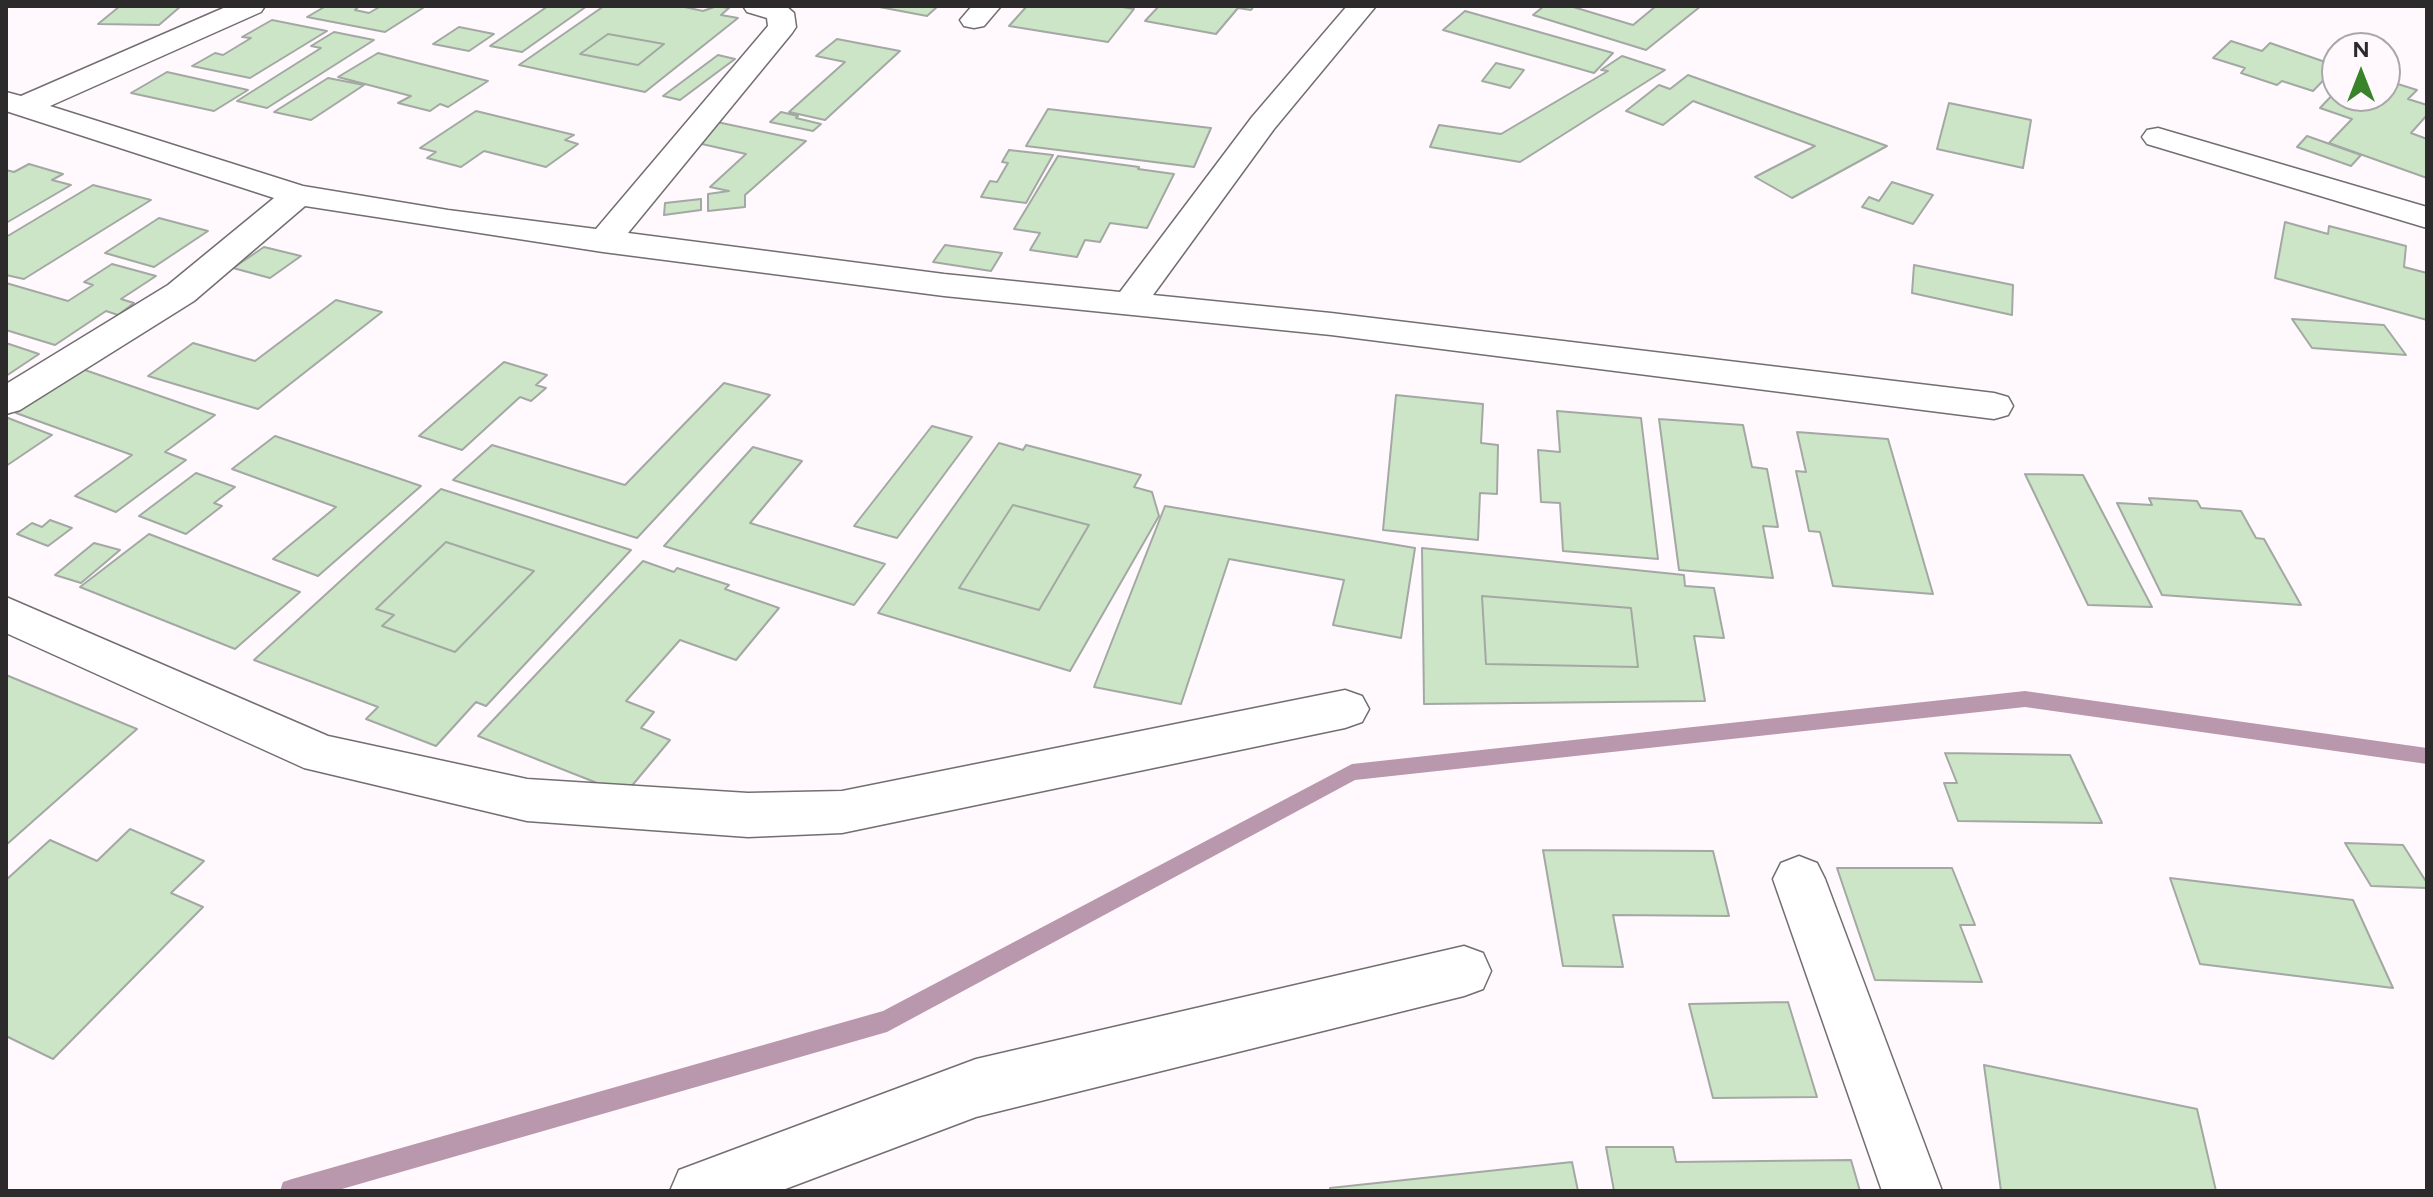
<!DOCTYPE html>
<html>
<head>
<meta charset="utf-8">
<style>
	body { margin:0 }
	#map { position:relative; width:2433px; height:1197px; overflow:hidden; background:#fff9fd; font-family:Figtree,sans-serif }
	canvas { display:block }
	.frame { position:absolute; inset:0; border:8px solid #2c2a2b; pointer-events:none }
	.north { position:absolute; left:2321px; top:32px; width:80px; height:80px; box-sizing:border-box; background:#fff9fd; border:2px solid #aba6a9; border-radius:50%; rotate:0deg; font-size:22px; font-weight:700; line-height:32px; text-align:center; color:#2c2a2b }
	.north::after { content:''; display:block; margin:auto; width:28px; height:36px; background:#39832b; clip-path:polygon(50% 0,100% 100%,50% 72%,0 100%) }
</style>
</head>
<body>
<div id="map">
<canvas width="2433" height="1197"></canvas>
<div class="frame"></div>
<div class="north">N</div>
</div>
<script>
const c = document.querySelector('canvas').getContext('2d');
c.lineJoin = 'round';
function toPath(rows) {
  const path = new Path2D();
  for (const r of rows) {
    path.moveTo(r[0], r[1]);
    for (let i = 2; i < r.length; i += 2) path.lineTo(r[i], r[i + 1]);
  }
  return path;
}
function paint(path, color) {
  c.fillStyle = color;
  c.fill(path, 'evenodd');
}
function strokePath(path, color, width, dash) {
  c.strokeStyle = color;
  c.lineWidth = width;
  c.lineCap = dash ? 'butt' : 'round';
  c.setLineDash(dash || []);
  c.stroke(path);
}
paint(toPath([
	[2025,691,2427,748,2427,764,2025,707,1355,780,887,1032,335,1191,280,1191,283,1182,292,1179,883,1011,1352,764,2025,691]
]), '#b998ad');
const building = toPath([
	[120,6,181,6,159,25,98,24,120,6],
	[326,6,359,6,355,10,369,13,381,6,426,6,385,32,307,17,326,6],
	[548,6,587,6,522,52,490,46,548,6],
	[604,6,680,6,703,11,717,6,729,8,721,15,738,18,645,92,519,65,604,6],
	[608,34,664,44,638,65,580,54,608,34],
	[874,6,938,6,927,16,874,6],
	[1027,6,1117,6,1134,9,1108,42,1009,26,1027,6],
	[1159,6,1254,6,1251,10,1238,8,1216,34,1145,21,1159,6],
	[1544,6,1570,6,1633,25,1656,6,1701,6,1646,50,1533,15,1544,6],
	[1465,11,1613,53,1594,73,1443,30,1465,11],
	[272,20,327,31,250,78,192,66,215,53,223,55,251,38,242,37,272,20],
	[459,27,494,34,469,51,433,44,459,27],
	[334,32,374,40,267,108,237,101,321,48,311,46,334,32],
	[608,34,664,44,638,65,580,54,608,34],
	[837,39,900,51,825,120,789,112,845,62,816,56,837,39],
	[2231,41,2262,51,2270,43,2337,66,2313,91,2282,81,2277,85,2241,73,2245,68,2213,58,2231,41],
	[378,53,488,81,448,107,440,104,430,111,398,103,411,96,338,77,378,53],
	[718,55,735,59,680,100,663,96,718,55],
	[1622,56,1665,70,1520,162,1430,147,1439,125,1501,134,1608,71,1601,70,1622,56],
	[1496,63,1524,70,1510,88,1482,81,1496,63],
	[167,72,248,90,214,111,131,93,167,72],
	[1688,75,1887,146,1792,198,1755,177,1815,146,1693,101,1663,125,1626,111,1659,85,1670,89,1688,75],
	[328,78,364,85,311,120,274,112,328,78],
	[2385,80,2417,90,2408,99,2427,105,2427,115,2411,133,2427,139,2427,178,2329,143,2352,119,2320,108,2337,90,2337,96,2385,96,2385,80],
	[1949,103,2031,120,2023,168,1937,149,1949,103],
	[1048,109,1211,128,1194,167,1026,146,1048,109],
	[476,111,574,135,565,140,578,144,546,167,484,151,461,167,427,158,436,152,420,148,476,111],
	[781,112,798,116,796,118,821,124,813,131,770,122,781,112],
	[717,122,806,141,745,195,745,207,708,211,708,194,729,191,710,187,746,154,693,142,717,122],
	[2307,136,2361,155,2351,166,2297,147,2307,136],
	[1009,150,1053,155,1026,203,981,197,990,181,997,182,1008,163,1002,162,1009,150],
	[1058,156,1139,167,1138,169,1174,174,1147,228,1110,223,1100,242,1085,240,1077,257,1030,250,1040,233,1014,229,1058,156],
	[29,164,63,174,52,180,71,185,6,223,6,170,14,172,29,164],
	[1892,182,1933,195,1913,224,1862,207,1869,197,1879,201,1892,182],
	[93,185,151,200,24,279,6,275,6,237,93,185],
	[701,199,701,210,664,215,665,203,701,199],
	[159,218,208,231,154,267,105,253,159,218],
	[2285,222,2328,234,2329,226,2406,246,2404,267,2427,273,2427,320,2275,278,2285,222],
	[945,245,1002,253,991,271,933,262,945,245],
	[264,247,301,256,270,278,233,268,264,247],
	[112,264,156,276,121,299,134,303,118,315,106,311,55,345,6,330,6,283,68,301,93,285,84,282,112,264],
	[1914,265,2013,285,2012,315,1912,293,1914,265],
	[336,300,382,312,258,409,148,376,193,343,255,361,336,300],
	[2292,319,2384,325,2406,355,2312,348,2292,319],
	[6,343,39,354,6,376,6,343],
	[504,362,547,375,536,385,546,388,531,401,520,397,462,450,419,436,504,362],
	[82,369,215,415,165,452,186,460,116,512,75,496,132,455,16,413,82,369],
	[724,383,770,395,637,538,453,480,492,445,625,485,724,383],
	[1396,395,1483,404,1481,443,1498,445,1497,494,1480,493,1478,540,1383,530,1396,395],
	[1557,411,1641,418,1658,559,1563,551,1560,503,1541,502,1538,450,1560,452,1557,411],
	[8,418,52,435,6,466,6,420,8,418],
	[1659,419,1743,425,1752,467,1767,469,1778,527,1763,526,1773,578,1679,570,1659,419],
	[932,426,972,437,897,538,854,526,932,426],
	[1797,432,1888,439,1933,594,1833,586,1820,532,1809,531,1796,471,1806,472,1797,432],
	[275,436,421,486,318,576,273,559,336,507,232,469,275,436],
	[999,443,1023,450,1026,445,1141,475,1134,487,1152,492,1159,516,1070,671,878,613,999,443],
	[1013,505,1089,525,1039,610,959,588,1013,505],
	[753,447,802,461,750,523,885,564,854,605,664,546,753,447],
	[196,473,235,487,214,503,222,506,186,534,139,516,196,473],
	[2025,474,2083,475,2152,607,2088,605,2025,474],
	[441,489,631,550,486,706,476,702,436,746,366,719,378,707,254,660,441,489],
	[446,542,534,571,455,652,382,626,394,615,376,609,446,542],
	[2149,498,2197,501,2201,508,2241,511,2256,538,2264,539,2301,605,2162,595,2117,503,2152,505,2149,498],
	[1013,505,1089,525,1039,610,959,588,1013,505],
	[1165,506,1415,548,1401,638,1333,625,1344,580,1229,559,1181,704,1094,687,1165,506],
	[50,520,72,528,48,546,17,534,32,523,42,527,50,520],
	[149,534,300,592,235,649,80,587,149,534],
	[446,542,534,571,455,652,382,626,394,615,376,609,446,542],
	[94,543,120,550,81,583,55,575,94,543],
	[1422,548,1684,575,1685,586,1714,588,1724,638,1694,636,1705,701,1424,704,1422,548],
	[1482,596,1631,608,1638,667,1486,664,1482,596],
	[643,561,674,572,677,568,729,585,725,589,779,608,736,660,680,640,626,701,654,712,641,728,670,740,625,794,478,736,643,561],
	[1482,596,1631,608,1638,667,1486,664,1482,596],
	[6,675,137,729,6,845,6,675],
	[1945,753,2070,755,2102,823,1958,821,1944,783,1957,783,1945,753],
	[130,829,204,861,171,893,203,907,53,1059,6,1036,6,880,50,840,97,861,130,829],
	[2345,843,2403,845,2427,883,2427,888,2371,886,2345,843],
	[1543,850,1713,851,1729,916,1613,915,1623,967,1563,966,1543,850],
	[1837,868,1952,868,1975,925,1960,925,1982,982,1875,980,1837,868],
	[2170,878,2353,900,2393,988,2200,964,2170,878],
	[1788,1002,1817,1097,1713,1098,1689,1004,1788,1002],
	[1984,1065,2197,1109,2216,1191,2001,1191,1984,1065],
	[1606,1147,1673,1147,1676,1162,1851,1160,1860,1191,1614,1191,1606,1147],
	[1572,1162,1578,1191,1330,1191,1330,1188,1572,1162]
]);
paint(building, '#cbe5c6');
strokePath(building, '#a4a8a4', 2);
const minor = toPath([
	[228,6,265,6,261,12,50,106,303,186,448,210,596,229,768,26,767,18,747,12,743,6,786,6,794,13,796,27,792,33,628,233,944,274,1120,292,1252,117,1347,6,1376,6,1274,129,1153,295,1331,313,1994,393,2008,397,2013,406,2008,415,1994,419,1331,335,944,296,603,252,305,206,194,301,20,410,6,414,6,384,168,285,274,198,6,111,6,92,21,96,228,6],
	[972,6,1001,6,984,26,974,28,964,26,960,20,972,6],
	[2158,128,2427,207,2427,228,2147,144,2142,137,2147,130,2158,128],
	[6,597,328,736,527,779,748,793,842,791,1345,690,1362,696,1369,709,1362,722,1345,728,842,833,748,837,527,821,304,768,6,633,6,597],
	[1799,856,1817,863,1825,879,1942,1191,1882,1191,1773,879,1781,863,1799,856],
	[1464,946,1483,953,1491,971,1483,989,1464,996,976,1117,780,1191,670,1191,679,1170,976,1059,1464,946]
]);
strokePath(minor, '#736e71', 3);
paint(minor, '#fff');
</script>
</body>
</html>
